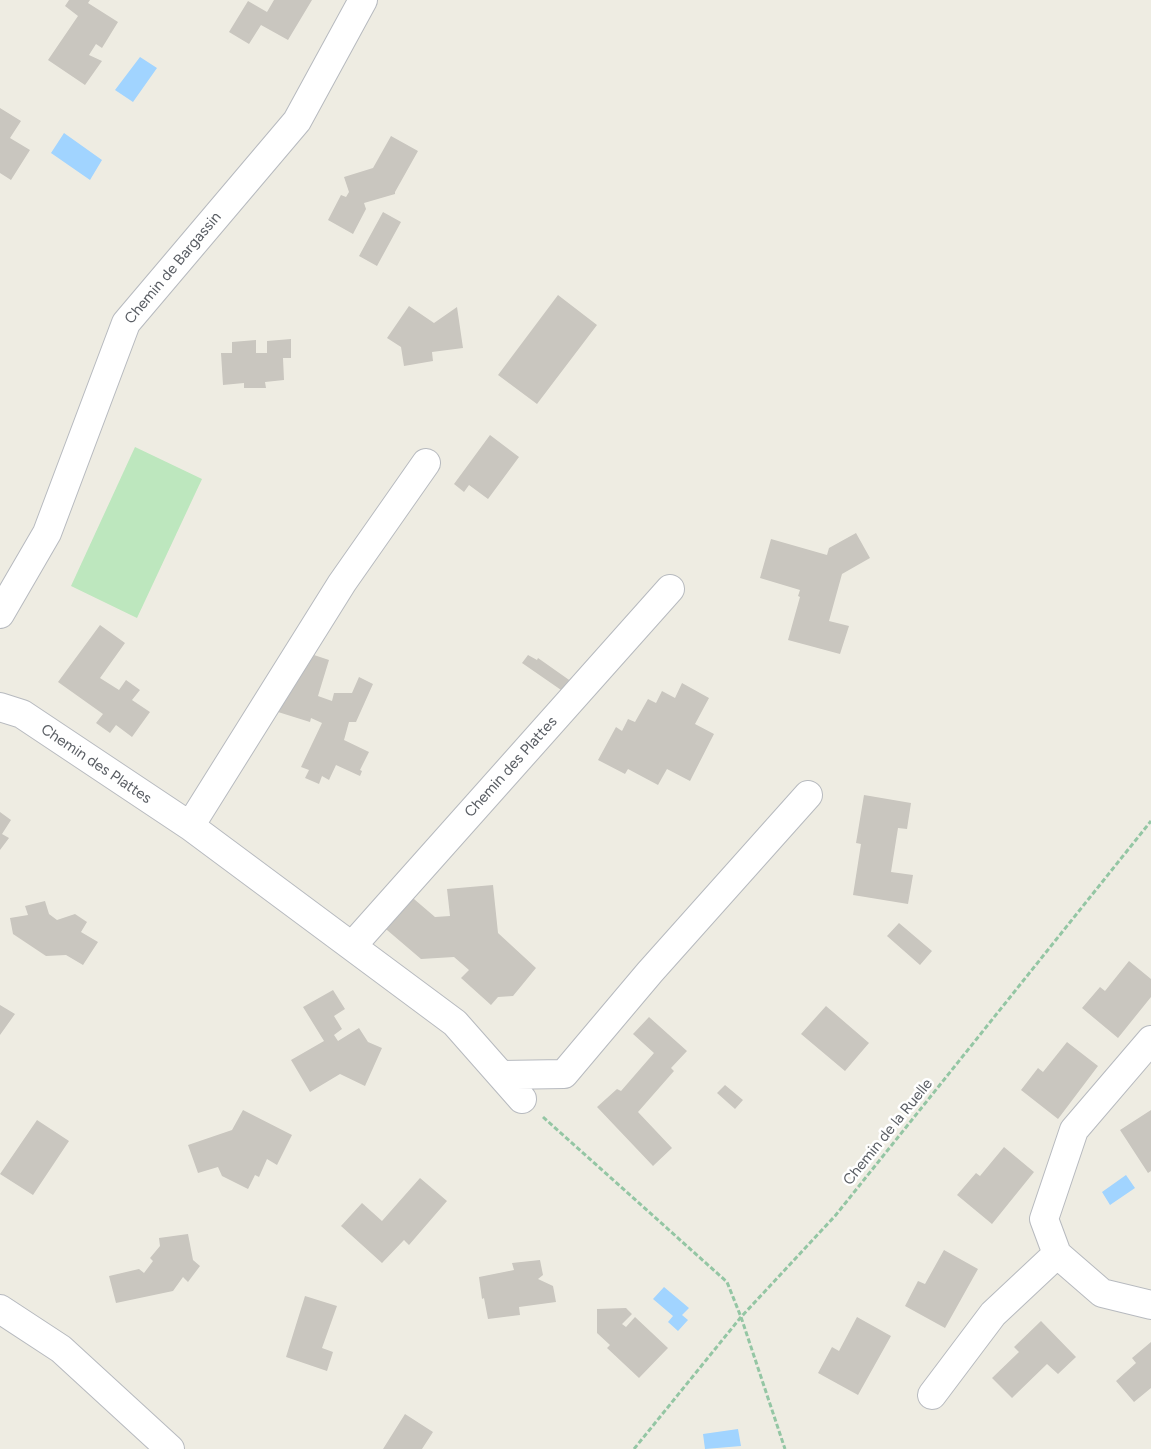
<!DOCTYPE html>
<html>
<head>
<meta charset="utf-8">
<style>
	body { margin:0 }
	canvas { display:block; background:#eeece2 }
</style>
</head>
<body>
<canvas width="1151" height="1449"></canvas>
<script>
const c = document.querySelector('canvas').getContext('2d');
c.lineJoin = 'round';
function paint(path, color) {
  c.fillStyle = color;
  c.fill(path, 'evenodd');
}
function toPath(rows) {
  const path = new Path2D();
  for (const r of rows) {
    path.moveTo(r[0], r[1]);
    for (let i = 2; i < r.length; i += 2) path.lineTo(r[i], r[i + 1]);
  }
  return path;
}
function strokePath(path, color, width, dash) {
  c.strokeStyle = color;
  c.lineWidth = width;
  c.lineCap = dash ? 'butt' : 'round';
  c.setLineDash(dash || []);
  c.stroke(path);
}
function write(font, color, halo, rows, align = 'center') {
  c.font = font + ' Figtree,sans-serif';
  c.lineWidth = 5;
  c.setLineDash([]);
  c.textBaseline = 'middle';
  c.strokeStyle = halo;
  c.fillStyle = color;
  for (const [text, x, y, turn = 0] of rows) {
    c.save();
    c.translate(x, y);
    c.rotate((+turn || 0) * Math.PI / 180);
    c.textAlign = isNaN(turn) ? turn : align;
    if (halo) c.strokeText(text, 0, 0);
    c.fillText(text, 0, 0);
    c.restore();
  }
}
paint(toPath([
	[135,447,202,479,137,618,71,586]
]), '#bde7be');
paint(toPath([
	[140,57,157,68,133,102,115,90],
	[64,133,102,160,90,180,51,153],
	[1126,1175,1135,1188,1110,1205,1102,1192],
	[664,1287,689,1308,682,1315,688,1320,678,1331,668,1322,673,1316,653,1299],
	[738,1429,741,1446,705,1449,703,1434]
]), '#a1d4ff');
paint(toPath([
	[69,0,90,0,88,3,118,22,102,48,96,44,89,55,102,61,85,85,48,60,78,16,65,6],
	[274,0,312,0,288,40,261,25,249,44,229,32,248,1,267,12],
	[0,108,21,121,10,138,30,150,11,180,0,173],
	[391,136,418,151,395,192,395,194,364,203,366,209,353,234,328,220,341,195,346,197,349,192,344,177,373,168],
	[383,212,401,222,377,266,359,256],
	[558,295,597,325,537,404,498,375],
	[409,306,434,323,457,307,463,348,432,352,433,361,404,366,401,347,387,338],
	[291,339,291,358,283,358,284,380,265,382,266,388,244,388,244,383,223,385,221,353,232,353,232,342,256,340,256,353,267,353,267,341],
	[490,435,519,457,488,499,469,485,464,492,454,484],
	[856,533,870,558,842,574,829,621,849,626,840,654,788,640,800,597,798,596,800,590,760,578,771,539,827,555,829,548],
	[100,625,125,643,100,678,119,690,126,680,140,690,132,700,150,712,132,737,116,725,110,733,96,723,103,714,58,682],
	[314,655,329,660,318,696,332,701,334,693,352,693,359,677,373,684,356,722,349,722,344,740,369,752,360,770,362,771,360,776,336,765,329,780,322,776,319,784,305,778,309,770,301,767,322,723,311,718,310,722,278,712],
	[528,655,537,660,538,658,572,682,564,692,522,663],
	[682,683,709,698,695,724,714,734,690,781,667,769,658,785,628,769,625,774,598,760,616,727,622,731,628,719,635,722,648,699,656,703,662,691,675,698],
	[864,795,911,803,907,829,898,828,891,872,913,875,908,904,853,895,861,844,856,843],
	[0,812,11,820,2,834,9,838,0,850],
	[493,885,498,933,536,968,513,996,498,997,491,1005,461,978,469,970,454,957,421,959,380,924,407,893,435,917,450,916,447,889],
	[45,901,49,914,57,920,75,914,87,922,81,932,98,942,83,965,66,955,46,956,13,934,10,918,28,915,25,906],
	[899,923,932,951,920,965,887,936],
	[1129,961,1151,979,1151,997,1118,1038,1082,1008,1100,987,1105,991],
	[333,990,345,1009,334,1016,342,1029,334,1035,338,1041,359,1028,368,1042,382,1048,365,1086,340,1074,310,1092,291,1060,324,1041,303,1007],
	[0,1005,15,1014,0,1035],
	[826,1006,869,1043,845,1071,801,1034],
	[649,1017,687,1051,671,1068,674,1071,638,1112,672,1148,653,1166,597,1107,617,1089,621,1091,654,1053,633,1034],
	[1067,1042,1098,1066,1058,1119,1021,1090,1038,1068,1043,1072],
	[725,1085,743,1100,735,1109,717,1093],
	[243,1110,292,1135,277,1165,267,1159,259,1177,255,1175,248,1189,222,1176,218,1167,198,1173,188,1145,232,1130],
	[1151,1110,1151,1171,1148,1173,1120,1130],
	[37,1120,69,1141,33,1195,0,1174],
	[1004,1147,1034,1172,992,1224,957,1195,976,1173,980,1176],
	[420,1178,447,1201,409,1245,404,1240,382,1263,341,1226,362,1203,382,1221],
	[188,1234,193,1260,200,1266,188,1282,183,1277,173,1291,116,1303,109,1276,139,1269,144,1273,153,1261,150,1258,160,1246,159,1238],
	[944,1250,978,1269,945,1328,905,1306,918,1281,925,1284],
	[540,1260,543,1275,538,1279,553,1286,556,1302,519,1307,520,1315,488,1319,484,1298,482,1299,479,1277,514,1270,512,1263],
	[305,1296,337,1306,322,1348,333,1352,327,1371,286,1357],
	[626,1308,632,1314,622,1324,626,1327,635,1317,668,1348,639,1378,607,1348,610,1345,597,1333,597,1309],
	[857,1317,891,1336,858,1395,818,1373,832,1347,839,1351],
	[1041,1321,1076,1357,1058,1374,1047,1364,1012,1398,992,1378,1019,1352,1014,1347],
	[1151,1342,1151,1388,1134,1402,1116,1381,1136,1363,1132,1358],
	[405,1414,433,1432,422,1449,383,1449]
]), '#c9c6bf');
const minor = toPath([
	[0,614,47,533,126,323,297,121,363,0],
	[0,707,22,714,190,826,455,1023,522,1099],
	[190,826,342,583,426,463],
	[352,946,670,589],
	[1151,1040,1074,1130,1044,1219,1057,1254,1102,1293,1151,1305],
	[501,1075,564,1074,650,972,808,795],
	[0,1309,61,1349,170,1449],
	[932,1395,993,1314,1057,1254]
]);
strokePath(minor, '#b7babf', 30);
strokePath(toPath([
	[543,1117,727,1282,741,1317,785,1449],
	[634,1449,741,1317,835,1216,1151,821]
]), '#94c6a4', 3, [5, 2.5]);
strokePath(minor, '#fff', 28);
write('15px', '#5a5e64', '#fff', [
	["Chemin de Bargassin",173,268,-50],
	["Chemin des Plattes",96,764,34],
	["Chemin des Plattes",511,767,-48],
	["Chemin de la Ruelle",888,1132,-51]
]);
</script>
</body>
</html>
